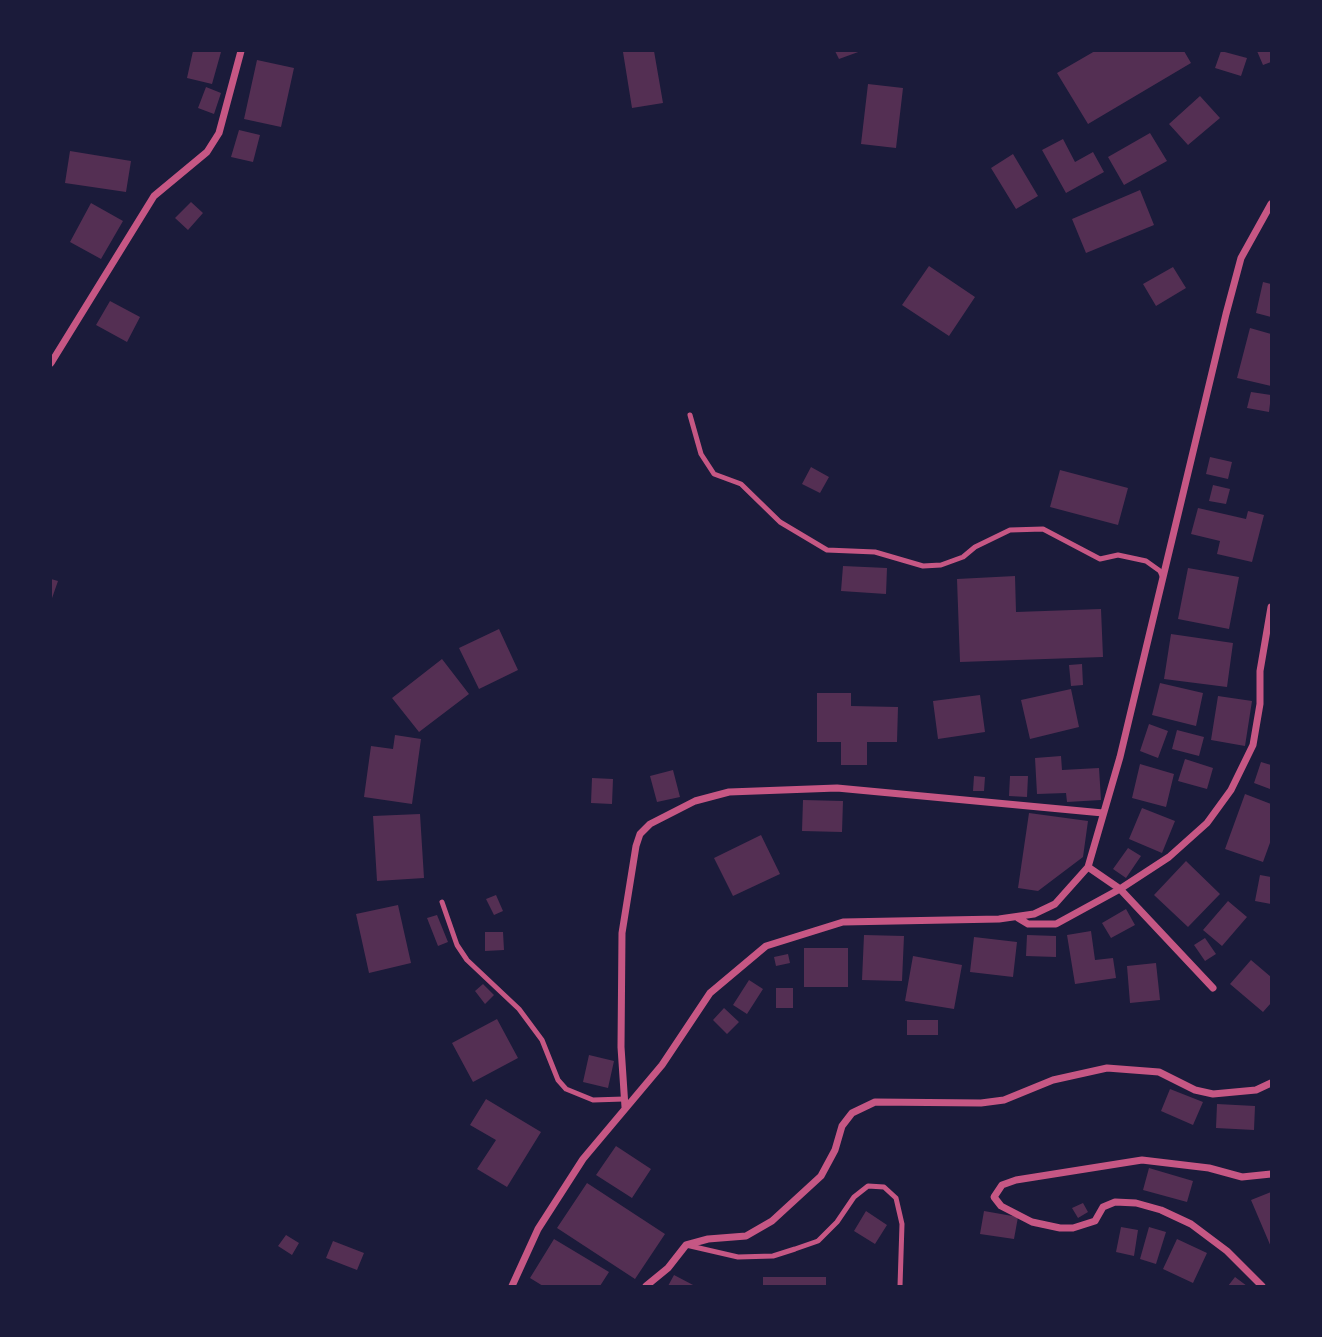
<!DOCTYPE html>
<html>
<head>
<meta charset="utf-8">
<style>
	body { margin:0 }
	#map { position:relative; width:1322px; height:1337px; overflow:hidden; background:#1b1b3a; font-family:Cabin,sans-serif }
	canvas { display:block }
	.frame { position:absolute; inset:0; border:52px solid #1b1b3a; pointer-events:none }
</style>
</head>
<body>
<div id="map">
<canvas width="1322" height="1337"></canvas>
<div class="frame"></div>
</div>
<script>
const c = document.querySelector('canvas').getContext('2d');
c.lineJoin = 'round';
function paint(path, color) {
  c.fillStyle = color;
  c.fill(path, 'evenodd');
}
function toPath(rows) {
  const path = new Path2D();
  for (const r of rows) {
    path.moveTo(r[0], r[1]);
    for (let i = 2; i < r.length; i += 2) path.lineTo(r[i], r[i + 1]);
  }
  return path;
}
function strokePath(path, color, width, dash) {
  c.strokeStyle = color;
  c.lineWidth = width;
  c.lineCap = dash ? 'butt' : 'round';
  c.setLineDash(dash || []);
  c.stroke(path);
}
paint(toPath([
	[193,51,221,52,212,84,187,78],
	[654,51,663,103,632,108,623,52],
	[835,51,861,51,839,59],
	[1095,51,1184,51,1191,63,1088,124,1057,73],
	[1221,51,1247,58,1241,76,1215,68],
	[1257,51,1271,51,1271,62,1263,65],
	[257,60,294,68,281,127,244,119],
	[868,84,903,88,896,148,861,144],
	[206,87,221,93,214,114,198,108],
	[1200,96,1220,118,1188,145,1169,124],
	[239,130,260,135,253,162,231,157],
	[1150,133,1167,161,1124,185,1108,157],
	[1063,139,1075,162,1093,152,1104,172,1066,193,1042,150],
	[70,151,131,161,126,192,65,183],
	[1013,154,1038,196,1016,209,991,168],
	[1140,190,1154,225,1086,253,1072,219],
	[191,202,203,213,188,230,175,218],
	[91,203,123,221,101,259,70,242],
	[929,266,975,297,949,336,902,305],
	[1173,267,1186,288,1156,306,1143,284],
	[1263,282,1271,284,1271,317,1256,313],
	[110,301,140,317,127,342,96,325],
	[1250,328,1271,334,1271,386,1237,378],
	[1251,392,1271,395,1269,412,1247,408],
	[1210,457,1232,462,1228,479,1206,474],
	[811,467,829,477,820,493,802,484],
	[1060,470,1128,488,1118,525,1050,507],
	[1213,485,1230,489,1226,504,1209,501],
	[1198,508,1246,519,1248,511,1264,515,1252,562,1217,554,1220,541,1191,534],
	[843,566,887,568,886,594,841,591],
	[1188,568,1239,577,1229,629,1178,619],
	[1015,576,1016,612,1101,609,1103,657,960,662,957,579],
	[51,579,58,581,51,601],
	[499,629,518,670,479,689,459,648],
	[1171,634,1233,643,1227,687,1164,679],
	[442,659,469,694,419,732,392,698],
	[1082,664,1083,685,1071,686,1069,665],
	[1160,683,1203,693,1196,726,1152,715],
	[1071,689,1079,727,1030,739,1021,700],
	[817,693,851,693,851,706,898,707,897,742,867,742,867,765,841,765,841,742,817,742],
	[980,695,985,732,938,739,933,701],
	[1218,696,1252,701,1245,746,1211,740],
	[1149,724,1168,731,1158,758,1140,751],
	[1177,730,1204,737,1199,756,1172,749],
	[395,735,421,739,412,804,364,797,371,746,393,749],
	[1061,756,1062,770,1099,768,1101,800,1067,802,1066,793,1037,794,1035,758],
	[1185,759,1213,768,1207,789,1178,781],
	[1261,762,1271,765,1270,789,1254,783],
	[1140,764,1174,774,1166,807,1132,798],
	[673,770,680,797,657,802,650,776],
	[974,776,985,777,984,791,973,791],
	[1010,776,1028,776,1027,797,1009,796],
	[592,778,613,779,612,804,591,803],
	[1245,794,1271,804,1271,840,1263,862,1225,849],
	[803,800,843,801,842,832,802,831],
	[1142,808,1175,821,1162,853,1129,839],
	[1029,813,1088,821,1083,857,1038,891,1018,888],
	[420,814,424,878,377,881,373,816],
	[761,835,780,874,733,896,714,858],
	[1128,848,1141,856,1126,878,1113,869],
	[1186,861,1220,894,1188,927,1154,895],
	[1260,875,1271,877,1271,904,1255,901],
	[496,895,503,911,494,915,486,899],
	[1228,901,1247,917,1222,946,1203,930],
	[398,905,411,963,369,973,356,914],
	[1126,909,1135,925,1111,938,1102,923],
	[437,915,448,942,438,946,427,918],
	[1091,931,1095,960,1113,958,1116,978,1075,984,1067,935],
	[485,932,503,932,504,950,485,951],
	[864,935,904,936,902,981,862,980],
	[1027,935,1056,936,1056,957,1026,956],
	[974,937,1017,942,1013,977,970,972],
	[1205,938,1216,954,1205,961,1194,945],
	[804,948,848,948,848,987,804,987],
	[788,954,790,963,776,966,774,957],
	[913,956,962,965,954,1009,905,1001],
	[1251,960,1271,977,1271,1003,1263,1012,1230,984],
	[1156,963,1160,1000,1130,1003,1127,966],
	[749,980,763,989,747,1014,733,1005],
	[483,984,494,995,485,1004,475,991],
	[776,988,793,988,793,1008,776,1008],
	[724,1008,739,1022,727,1034,713,1020],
	[497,1019,518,1058,473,1082,452,1043],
	[907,1020,938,1020,938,1035,907,1035],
	[589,1055,614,1061,608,1088,583,1082],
	[1170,1089,1203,1102,1193,1125,1161,1111],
	[486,1099,541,1132,507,1187,477,1169,496,1140,470,1125],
	[1217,1104,1255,1106,1254,1130,1216,1128],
	[616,1146,651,1169,632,1198,596,1175],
	[1149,1168,1193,1181,1187,1202,1143,1190],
	[587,1183,665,1234,635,1279,557,1228],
	[1271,1192,1271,1247,1251,1200],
	[1083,1203,1088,1212,1078,1218,1072,1208],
	[866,1211,887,1225,875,1244,854,1231],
	[984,1211,1018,1217,1014,1239,980,1234],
	[1121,1227,1138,1230,1134,1256,1116,1252],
	[1149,1227,1166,1232,1156,1264,1140,1259],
	[286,1235,299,1243,292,1255,278,1246],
	[554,1239,609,1272,600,1286,543,1286,530,1278],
	[1177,1239,1207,1253,1193,1283,1163,1269],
	[333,1241,364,1253,357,1270,326,1258],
	[674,1275,695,1286,668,1286],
	[763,1277,826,1277,826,1286,763,1286],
	[1235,1277,1247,1286,1228,1286]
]), '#542f53');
strokePath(toPath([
	[690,415,701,454,714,474,741,484,780,522,827,550,875,552,923,566,941,565,963,557,975,547,1010,530,1043,529,1100,559,1118,555,1146,561,1160,571,1163,578],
	[442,902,457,945,467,960,519,1009,542,1040,558,1080,566,1089,593,1100,624,1099],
	[686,1245,738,1257,773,1256,795,1249,818,1241,837,1222,854,1197,868,1186,884,1187,896,1198,902,1224,900,1286]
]), '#c65784', 5);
strokePath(toPath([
	[51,363,154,196,207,152,219,133,241,51],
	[1088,867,1120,889,1213,988],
	[1018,918,1028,924,1056,924,1120,889,1169,857,1207,823,1231,790,1253,745,1260,704,1260,671,1271,607],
	[625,1107,621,1047,622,933,636,846,640,834,650,824,695,801,729,792,837,788,1103,813],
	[512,1286,538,1229,583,1159,662,1065,710,993,766,946,843,922,999,919,1034,914,1055,904,1088,867,1120,757,1226,314,1241,258,1271,204],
	[646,1286,668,1268,686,1245,708,1239,746,1236,772,1221,821,1176,835,1150,842,1126,852,1113,875,1102,981,1103,1004,1100,1053,1080,1107,1068,1159,1072,1195,1090,1213,1094,1256,1090,1271,1083],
	[1262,1286,1227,1251,1191,1224,1161,1210,1136,1203,1115,1202,1103,1207,1095,1221,1073,1228,1060,1228,1032,1222,1001,1206,994,1197,1002,1185,1016,1180,1142,1160,1209,1168,1242,1177,1271,1174]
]), '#c65784', 7);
</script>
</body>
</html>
